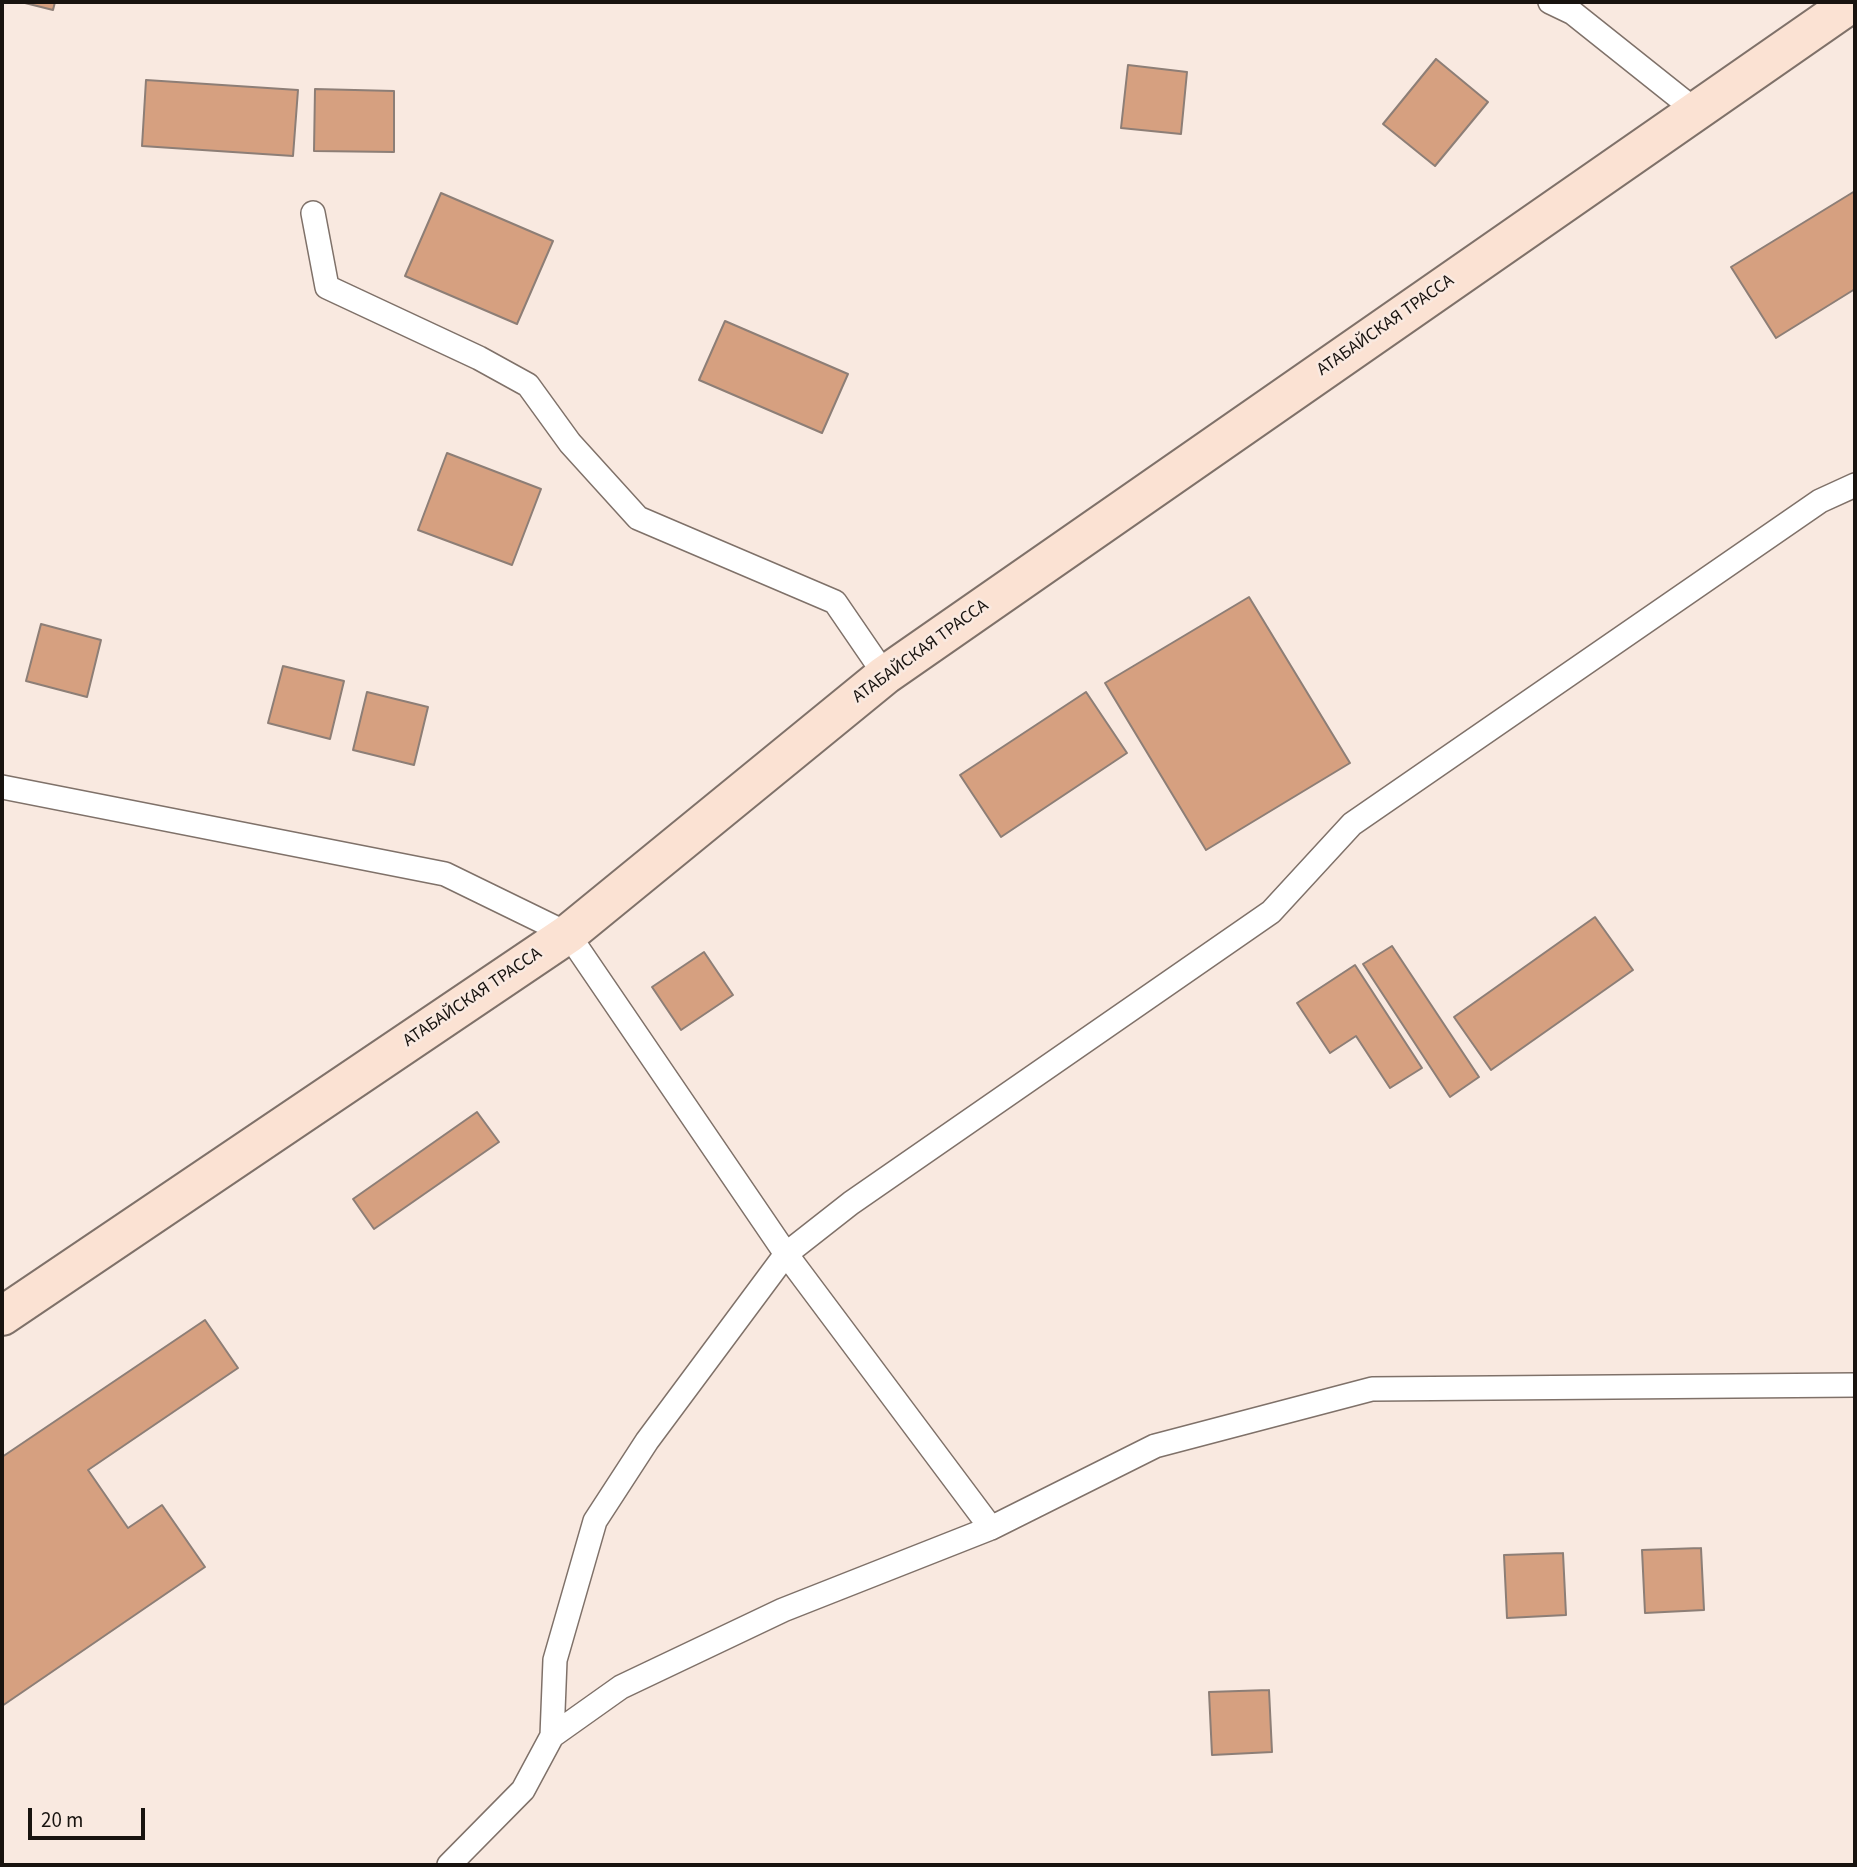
<!DOCTYPE html>
<html>
<head>
<meta charset="utf-8">
<style>
	body { margin:0 }
	#map { position:relative; width:1857px; height:1867px; overflow:hidden; background:#f9e9e0; font-family:"Source Sans 3",sans-serif }
	canvas { display:block }
	.frame { position:absolute; inset:0; border:4px solid #18130f; pointer-events:none }
	.scale { position:absolute; left:28px; top:1808px; width:117px; height:32px; box-sizing:border-box; border:4px solid #18130f; border-top:0; padding-left:9px; font-size:21px; line-height:24px; white-space:nowrap; color:#18130f; -webkit-text-stroke:5px #f9e9e0; paint-order:stroke }
</style>
</head>
<body>
<div id="map">
<canvas width="1857" height="1867"></canvas>
<div class="frame"></div>
<div class="scale">20 m</div>
</div>
<script>
const c = document.querySelector('canvas').getContext('2d');
c.lineJoin = 'round';
function paint(path, color) {
  c.fillStyle = color;
  c.fill(path, 'evenodd');
}
function toPath(rows) {
  const path = new Path2D();
  for (const r of rows) {
    path.moveTo(r[0], r[1]);
    for (let i = 2; i < r.length; i += 2) path.lineTo(r[i], r[i + 1]);
  }
  return path;
}
function strokePath(path, color, width, dash) {
  c.strokeStyle = color;
  c.lineWidth = width;
  c.lineCap = dash ? 'butt' : 'round';
  c.setLineDash(dash || []);
  c.stroke(path);
}
function write(font, color, halo, rows, align = 'center') {
  c.font = font + ' "Source Sans 3",sans-serif';
  c.lineWidth = 5;
  c.setLineDash([]);
  c.textBaseline = 'middle';
  c.strokeStyle = halo;
  c.fillStyle = color;
  for (const [text, x, y, turn = 0] of rows) {
    c.save();
    c.translate(x, y);
    c.rotate((+turn || 0) * Math.PI / 180);
    c.textAlign = isNaN(turn) ? turn : align;
    if (halo) c.strokeText(text, 0, 0);
    c.fillText(text, 0, 0);
    c.restore();
  }
}
const building = toPath([
	[21,2,55,2,53,10,21,2],
	[1436,59,1488,102,1435,166,1383,124,1436,59],
	[1128,65,1187,72,1181,134,1121,128,1128,65],
	[146,80,298,90,293,156,142,146,146,80],
	[315,89,394,91,394,152,314,151,315,89],
	[1855,191,1855,289,1776,338,1731,267,1855,191],
	[441,193,553,241,517,324,405,276,441,193],
	[725,321,848,374,822,433,699,380,725,321],
	[447,453,541,489,512,565,418,530,447,453],
	[1249,597,1350,763,1206,850,1105,683,1249,597],
	[41,624,101,640,87,697,26,681,41,624],
	[283,666,344,681,330,739,268,723,283,666],
	[367,692,428,707,414,765,353,750,367,692],
	[1086,692,1127,753,1001,837,960,775,1086,692],
	[1595,917,1633,970,1491,1070,1454,1017,1595,917],
	[1392,946,1479,1077,1450,1097,1363,964,1392,946],
	[704,952,733,995,681,1030,652,987,704,952],
	[1355,965,1422,1068,1390,1088,1356,1036,1330,1053,1297,1003,1355,965],
	[477,1112,499,1142,374,1229,353,1199,477,1112],
	[205,1320,238,1368,88,1470,128,1528,162,1505,205,1567,2,1706,2,1457,205,1320],
	[1701,1548,1704,1610,1645,1613,1642,1550,1701,1548],
	[1563,1553,1566,1615,1507,1618,1504,1555,1563,1553],
	[1269,1690,1272,1752,1212,1755,1209,1692,1269,1690]
]);
paint(building, '#d6a080');
strokePath(building, '#8d7e76', 2);
const lane = toPath([
	[1550,2,1573,13,1696,111],
	[313,213,327,287,479,358,528,385,570,443,638,518,835,602,885,675],
	[2,787,445,874,568,934,786,1254,991,1528],
	[552,1736,621,1687,783,1610,991,1528,1155,1446,1372,1389,1855,1385],
	[449,1865,523,1790,552,1736,555,1660,595,1521,647,1441,786,1254,851,1203,1271,912,1352,824,1820,501,1855,485]
]);
const secondary = toPath([
	[2,1316,568,934,885,675,1853,2]
]);
strokePath(lane, '#7f7169', 26);
strokePath(secondary, '#7f7169', 42);
strokePath(lane, '#fff', 23);
strokePath(secondary, '#fbe2d3', 38);
write('18px', '#18130f', '#f9e9e0', [
	["АТАБАЙСКАЯ ТРАССА",1386,326,-35],
	["АТАБАЙСКАЯ ТРАССА",921,652,-36],
	["АТАБАЙСКАЯ ТРАССА",473,998,-34]
]);
</script>
</body>
</html>
